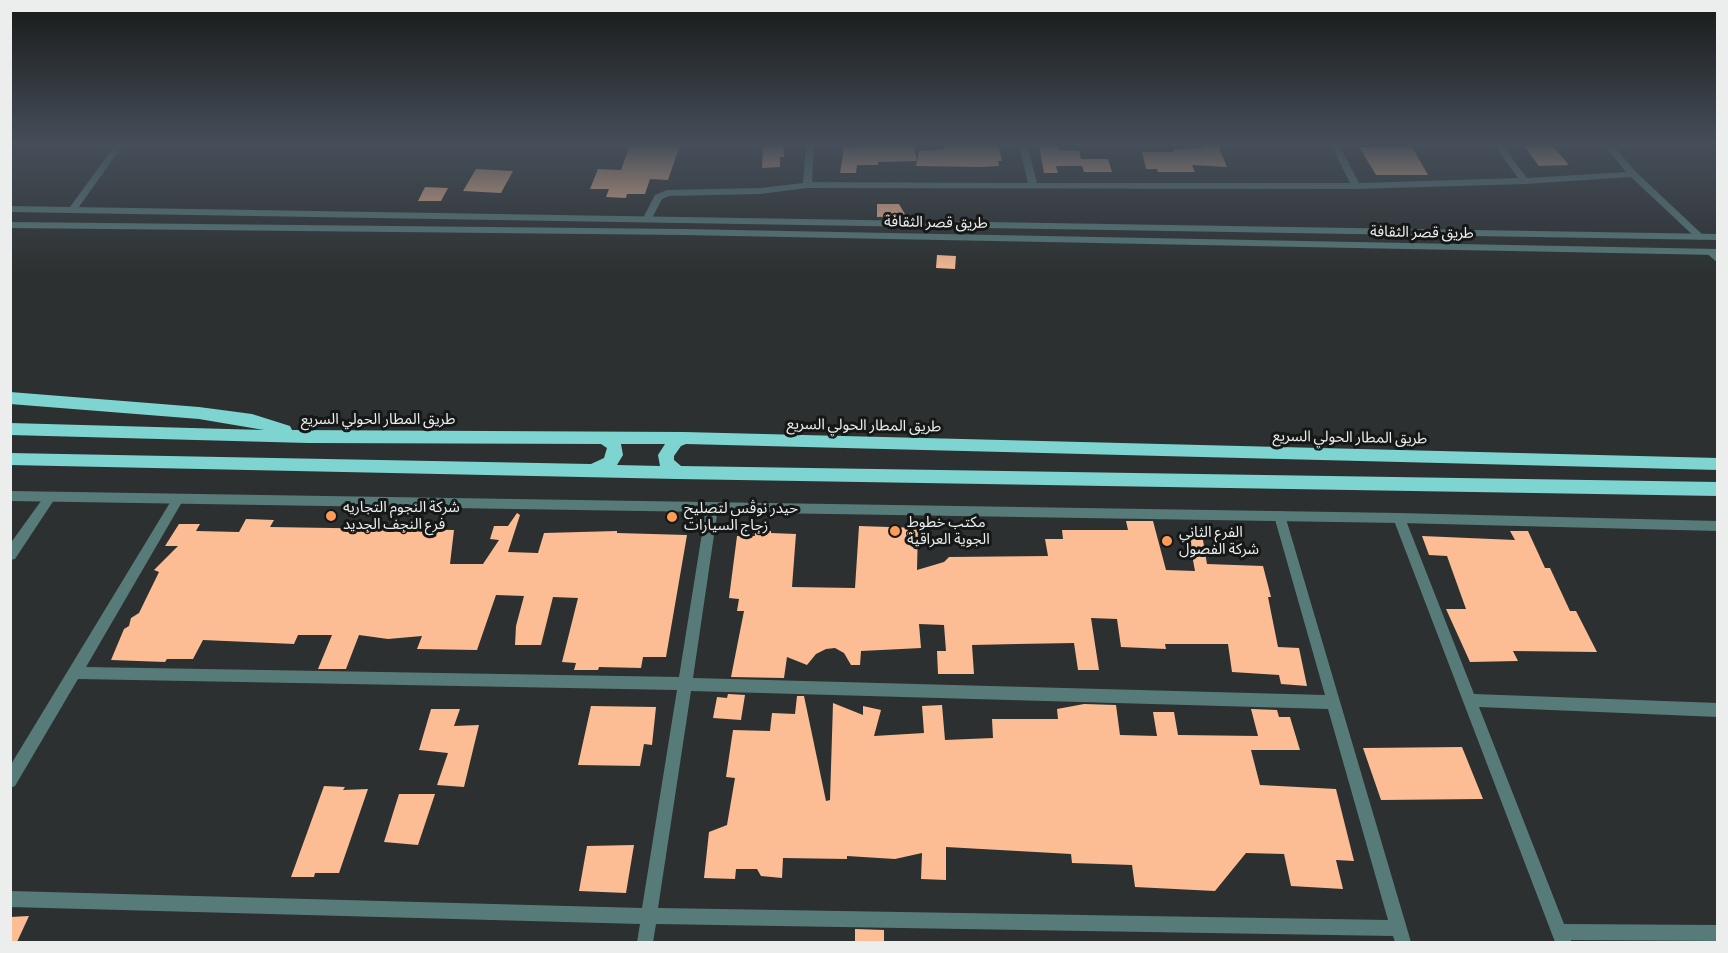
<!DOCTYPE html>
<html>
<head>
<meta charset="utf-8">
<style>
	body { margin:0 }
	#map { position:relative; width:1728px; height:953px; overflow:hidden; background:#2c3030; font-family:Commissioner,sans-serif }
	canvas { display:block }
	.frame { position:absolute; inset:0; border:12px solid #ebeeed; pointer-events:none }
</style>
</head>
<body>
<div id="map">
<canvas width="1728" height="953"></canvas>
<div class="frame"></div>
</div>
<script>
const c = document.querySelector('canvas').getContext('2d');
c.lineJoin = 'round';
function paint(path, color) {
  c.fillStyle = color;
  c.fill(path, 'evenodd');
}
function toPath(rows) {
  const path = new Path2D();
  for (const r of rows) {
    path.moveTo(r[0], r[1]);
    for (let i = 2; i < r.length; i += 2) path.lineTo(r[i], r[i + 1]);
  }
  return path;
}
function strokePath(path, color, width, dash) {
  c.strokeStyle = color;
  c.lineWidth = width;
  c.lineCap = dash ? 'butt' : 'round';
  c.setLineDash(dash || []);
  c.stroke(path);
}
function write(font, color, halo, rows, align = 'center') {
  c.font = font + ' Commissioner,"Noto Sans Arabic",sans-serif';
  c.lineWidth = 6;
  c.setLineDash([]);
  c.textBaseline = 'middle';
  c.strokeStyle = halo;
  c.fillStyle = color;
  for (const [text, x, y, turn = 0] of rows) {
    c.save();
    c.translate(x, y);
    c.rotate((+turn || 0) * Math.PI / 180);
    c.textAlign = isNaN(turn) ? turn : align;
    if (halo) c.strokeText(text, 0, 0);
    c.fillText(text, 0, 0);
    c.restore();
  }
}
paint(toPath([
	[630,145,680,145,668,180,650,179,645,194,627,194,626,198,606,197,609,189,590,189,598,169,621,170],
	[763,145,783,145,784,157,780,157,780,167,762,168],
	[880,145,914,145,917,161,878,162,878,165,857,165,856,173,840,173,844,147],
	[944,145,998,145,1002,161,998,161,999,166,981,167,916,166,919,151,944,149],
	[1039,145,1058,145,1059,150,1079,151,1081,159,1108,159,1112,172,1084,172,1082,166,1056,166,1058,173,1044,173],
	[1201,145,1218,145,1227,167,1192,165,1195,172,1158,172,1157,169,1146,169,1142,152,1174,152,1173,149,1202,148],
	[1535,145,1552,145,1569,165,1539,166,1524,146],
	[1359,147,1412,147,1428,175,1376,175],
	[476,169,513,171,501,193,463,191],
	[425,187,448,188,441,201,418,201],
	[877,204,899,204,906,216,877,217],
	[937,255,956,256,955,269,936,268],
	[517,513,520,515,508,552,538,553,544,533,617,531,617,533,687,535,666,657,643,657,641,668,599,667,598,670,574,670,576,663,562,662,578,598,553,597,541,645,515,645,516,626,524,596,496,595,477,650,417,649,422,636,388,639,359,635,346,669,318,669,332,635,298,635,294,644,203,640,193,659,167,659,165,662,111,660,124,629,129,626,131,618,139,613,159,572,154,570,178,546,165,546,179,524,200,524,196,531,239,532,246,519,274,520,270,527,454,530,450,564,483,564,499,540,490,539,494,526,508,526],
	[1126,521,1153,521,1166,570,1195,571,1188,533,1202,534,1207,564,1263,566,1271,597,1268,597,1278,647,1299,648,1307,686,1281,684,1279,675,1232,672,1228,644,1165,644,1166,649,1121,647,1117,619,1091,618,1099,670,1078,670,1074,643,1017,644,972,645,974,674,938,674,937,651,946,651,944,625,919,624,921,648,861,651,860,665,851,665,844,653,835,648,826,649,816,654,807,665,787,657,784,678,731,677,744,611,737,611,739,599,729,598,737,536,755,536,755,530,771,531,771,533,796,534,792,587,855,588,859,526,918,528,917,570,944,562,949,557,1048,556,1045,539,1063,539,1062,530,1128,530],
	[1510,531,1528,531,1545,568,1550,568,1570,611,1576,611,1597,652,1513,651,1518,661,1470,662,1446,609,1466,609,1447,556,1429,555,1422,536,1515,540],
	[728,694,745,695,741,720,713,718,717,697,727,698],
	[797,696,804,696,826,801,830,800,833,703,863,715,863,706,881,710,874,736,924,733,922,706,942,705,945,740,993,738,992,719,1058,719,1057,709,1084,704,1116,705,1120,735,1157,736,1153,712,1174,712,1178,735,1258,736,1251,709,1277,710,1279,717,1290,717,1300,750,1251,750,1260,785,1336,789,1354,861,1336,860,1343,889,1291,886,1284,854,1246,853,1215,891,1135,887,1132,865,1072,863,1071,854,946,847,946,880,921,879,922,853,895,859,847,856,847,859,783,858,782,878,761,876,757,869,736,869,735,879,704,878,709,832,727,825,735,778,726,777,733,730,770,731,772,713,795,714],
	[591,706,656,707,652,745,644,744,640,766,578,765],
	[431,709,460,709,454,726,479,725,464,787,437,785,448,753,419,750],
	[1462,747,1483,799,1381,800,1363,748],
	[324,786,345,787,343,790,368,789,339,873,315,873,314,877,291,877],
	[399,794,435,794,418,845,384,842],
	[634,845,626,893,579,891,587,846],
	[29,916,17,942,10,942,10,917],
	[855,929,884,930,884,942,855,942]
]), '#fcbd94');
paint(toPath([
	[115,145,123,145,76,211,70,211,70,207,115,145],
	[806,145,814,145,812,182,1028,183,1019,145,1027,145,1037,183,1350,183,1331,145,1339,145,1359,183,1518,178,1494,145,1502,145,1527,178,1626,172,1604,145,1613,145,1636,172,1705,237,1700,240,1697,239,1631,177,1525,184,1356,189,807,188,760,194,669,196,662,199,651,220,648,221,643,218,655,195,667,190,760,188,803,183,806,145],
	[1710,249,1718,254,1718,263,1705,252,1710,249],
	[50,492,54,494,56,497,54,500,15,559,10,560,10,544,46,494,50,492],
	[178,494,182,496,184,499,182,502,86,667,679,677,706,508,708,504,712,503,716,504,718,508,693,678,1325,695,1274,516,1276,512,1280,511,1284,512,1411,942,1395,942,1393,936,656,924,653,942,637,942,640,924,10,907,10,891,642,908,677,690,78,679,15,786,10,788,10,766,174,496,178,494],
	[691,691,1328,709,1388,920,658,908,691,691],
	[1399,513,1403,514,1405,518,1474,694,1718,703,1718,717,1479,707,1564,924,1718,925,1718,941,1571,940,1571,942,1555,942,1393,518,1395,514,1399,513]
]), '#577b79');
paint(toPath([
	[10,206,1718,234,1718,240,10,212,10,206],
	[10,222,683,229,1718,249,1718,255,683,235,10,228,10,222],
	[10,491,1399,513,1718,521,1718,531,1399,523,10,501,10,491]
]), '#577b79');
paint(toPath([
	[10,392,199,407,252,414,290,426,292,430,684,432,1718,458,1718,470,686,444,681,446,674,456,674,460,681,466,1718,482,1718,496,677,479,10,465,10,453,591,464,604,458,607,448,601,444,308,443,10,435,10,423,264,430,199,419,10,404,10,392],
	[621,444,665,444,658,455,660,466,617,465,623,455,621,444]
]), '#7ed4d0');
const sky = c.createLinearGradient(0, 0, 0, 278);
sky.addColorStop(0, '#181a1a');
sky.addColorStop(0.52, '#454e59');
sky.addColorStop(1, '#454e5900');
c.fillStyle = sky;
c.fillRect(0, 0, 1728, 278);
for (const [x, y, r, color] of [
	[331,516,6,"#fe9c57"],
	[672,517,6,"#fe9c57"],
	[895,531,6,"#fe9c57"],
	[1167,541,6,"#fe9c57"]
]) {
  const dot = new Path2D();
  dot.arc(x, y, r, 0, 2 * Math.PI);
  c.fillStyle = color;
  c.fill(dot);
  strokePath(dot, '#161818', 2);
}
write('15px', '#ebeeed', '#161818', [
	["طريق قصر الثقافة",936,222,1],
	["طريق قصر الثقافة",1422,232,1],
	["طريق المطار الحولي السريع",378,419],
	["طريق المطار الحولي السريع",864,425,1],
	["طريق المطار الحولي السريع",1350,437,1]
]);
write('15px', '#ebeeed', '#161818', [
	["شركة النجوم التجاريه",343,507],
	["فرع النجف الجديد",343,524],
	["حيدر نوڤس لتصليح",684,508],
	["زجاج السيارات",684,525],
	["مكتب خطوط",907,522],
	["الجوية العراقية",907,539],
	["الفرع الثاني",1179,532],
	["شركة الفصول",1179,549]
], 'left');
</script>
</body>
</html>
